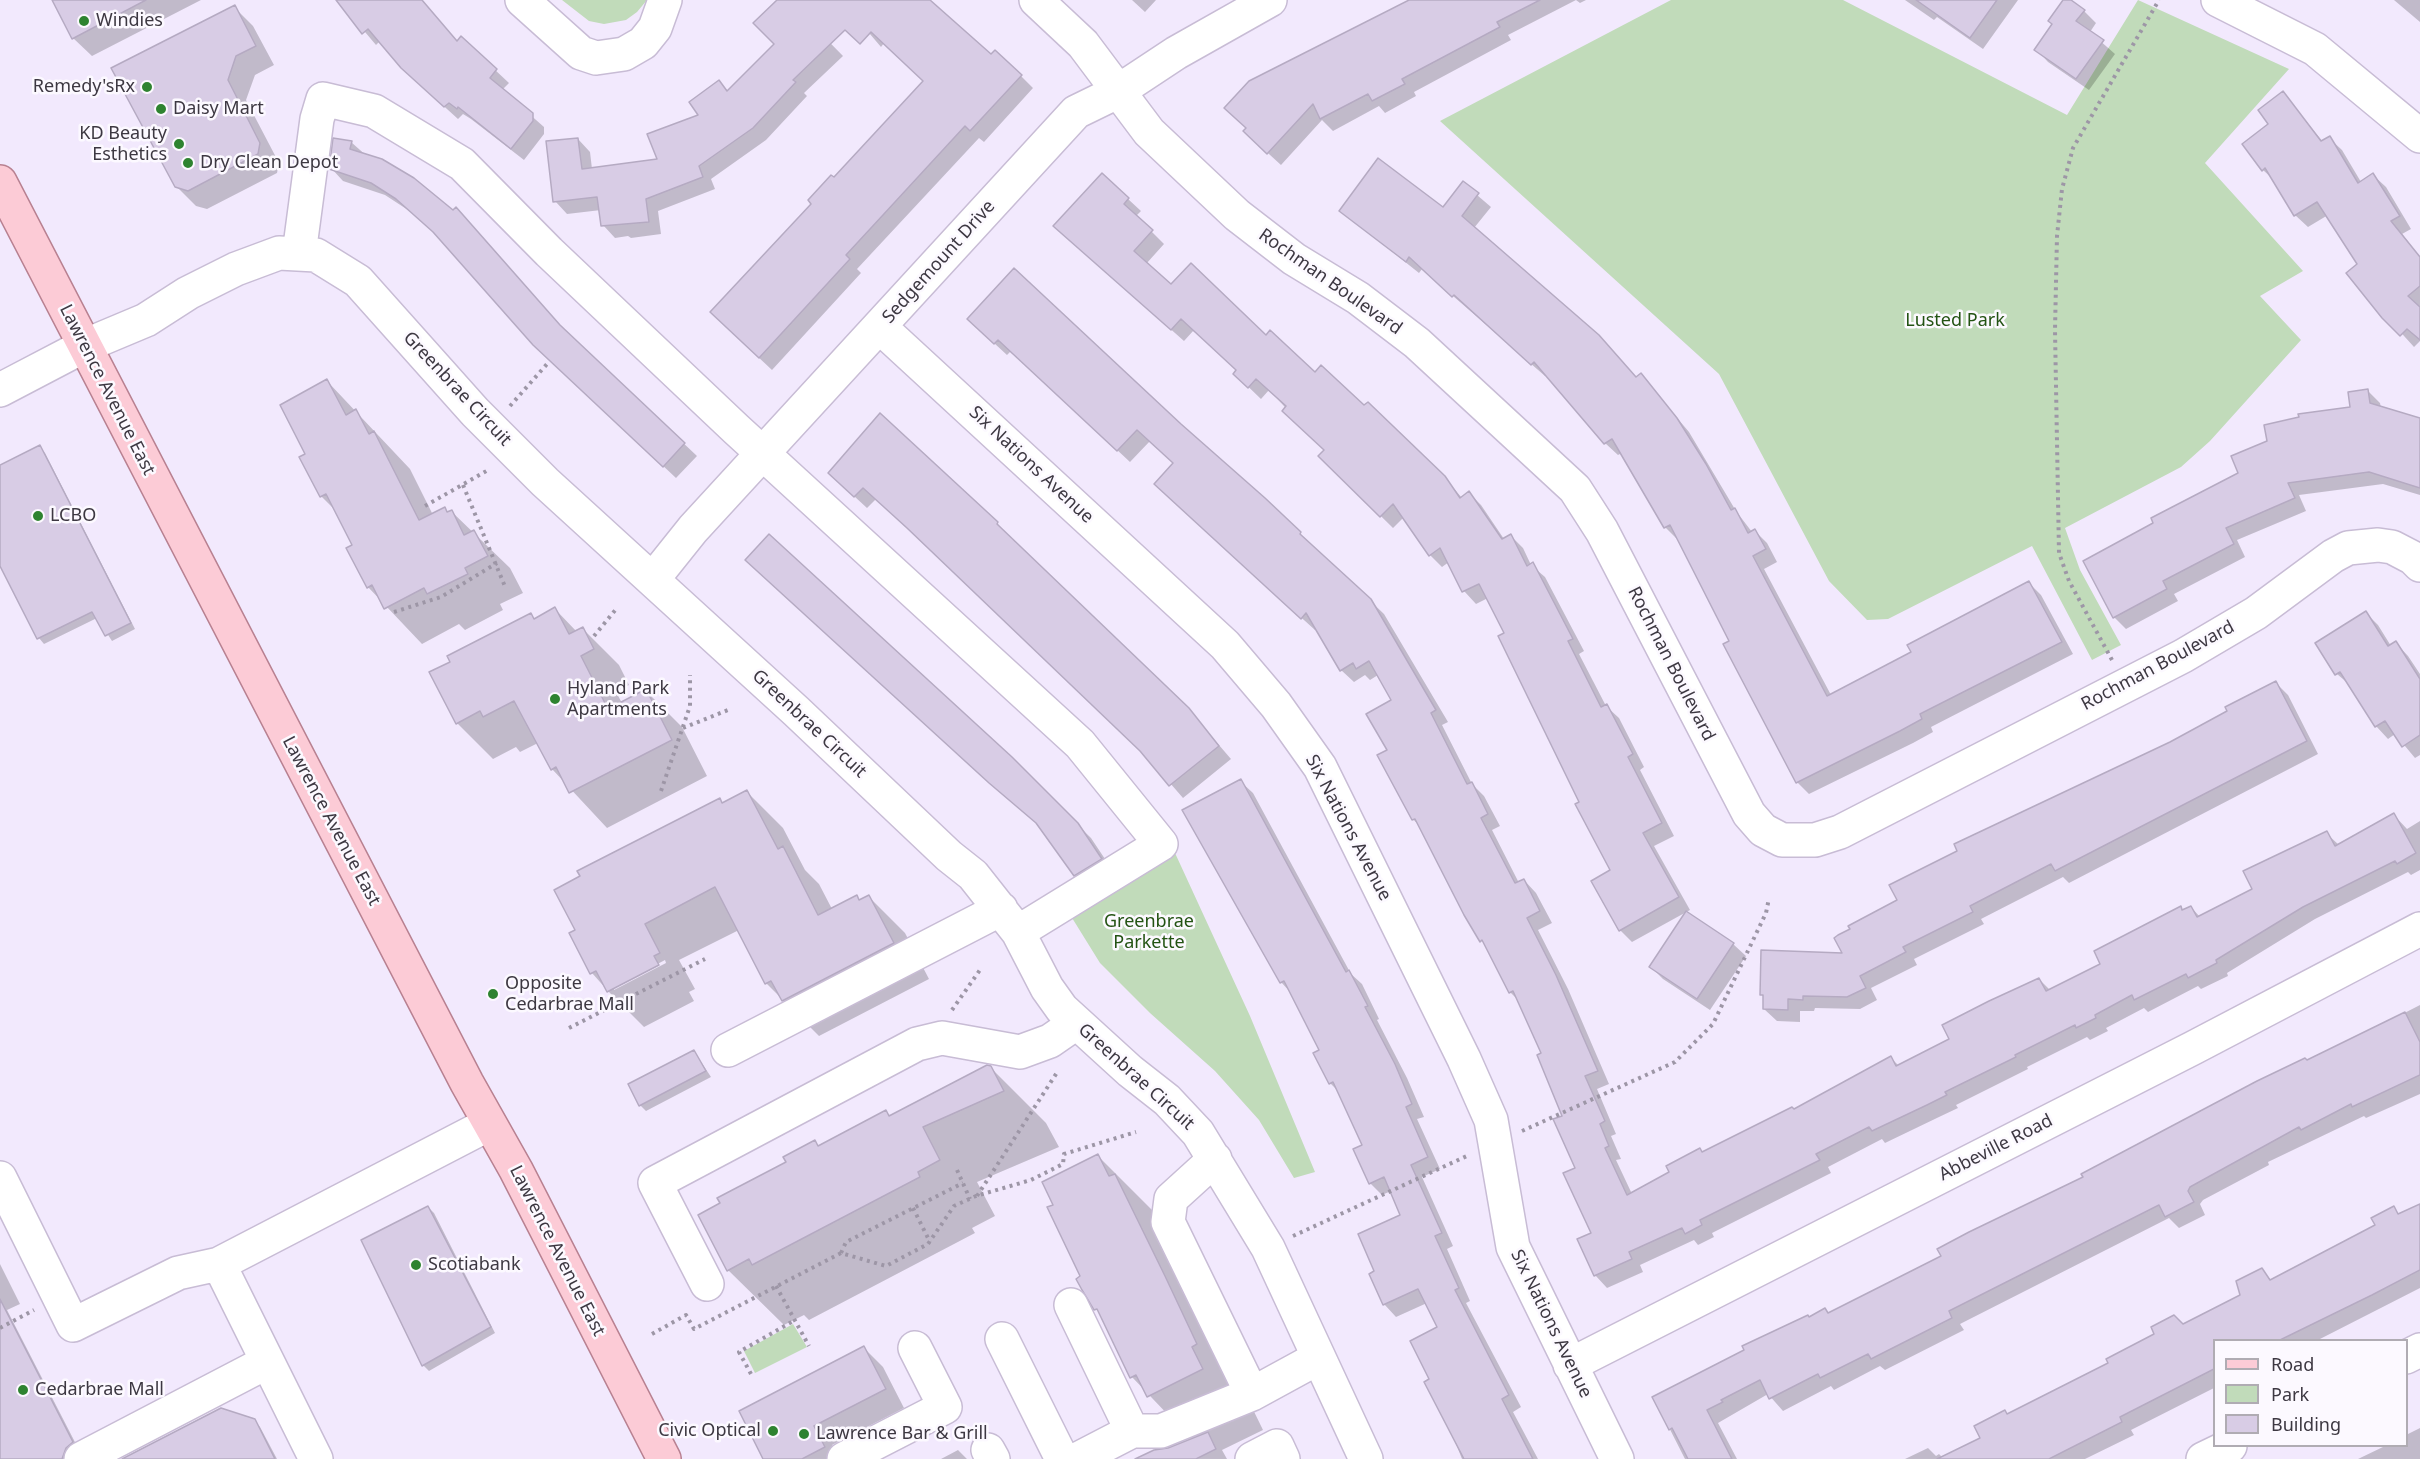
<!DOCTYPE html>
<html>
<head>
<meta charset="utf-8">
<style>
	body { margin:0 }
	#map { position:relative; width:2420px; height:1459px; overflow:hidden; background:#f2e9fd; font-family:"Noto Sans",sans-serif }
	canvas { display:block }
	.legend { position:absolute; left:2213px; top:1339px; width:195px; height:108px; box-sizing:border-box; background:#fcf9ff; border:2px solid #b0acb3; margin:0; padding:8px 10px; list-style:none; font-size:18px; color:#3d3842 }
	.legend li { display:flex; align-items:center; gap:12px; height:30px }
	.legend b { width:30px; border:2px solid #b0acb3 }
</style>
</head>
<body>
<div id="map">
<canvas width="2420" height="1459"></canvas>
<ul class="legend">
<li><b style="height:8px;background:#fccbd6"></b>Road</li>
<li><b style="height:16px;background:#c1dbba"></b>Park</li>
<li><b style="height:16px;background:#d8cce5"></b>Building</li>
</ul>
</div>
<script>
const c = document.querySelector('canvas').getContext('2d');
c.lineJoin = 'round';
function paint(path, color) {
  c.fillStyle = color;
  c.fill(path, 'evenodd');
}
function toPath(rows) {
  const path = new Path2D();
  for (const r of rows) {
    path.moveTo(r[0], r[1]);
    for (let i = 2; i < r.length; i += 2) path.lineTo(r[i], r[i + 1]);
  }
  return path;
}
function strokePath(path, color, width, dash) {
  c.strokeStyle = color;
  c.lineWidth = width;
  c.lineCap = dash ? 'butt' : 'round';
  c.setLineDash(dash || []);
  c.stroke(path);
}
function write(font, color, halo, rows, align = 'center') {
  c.font = font + ' "Noto Sans",sans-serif';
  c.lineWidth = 5;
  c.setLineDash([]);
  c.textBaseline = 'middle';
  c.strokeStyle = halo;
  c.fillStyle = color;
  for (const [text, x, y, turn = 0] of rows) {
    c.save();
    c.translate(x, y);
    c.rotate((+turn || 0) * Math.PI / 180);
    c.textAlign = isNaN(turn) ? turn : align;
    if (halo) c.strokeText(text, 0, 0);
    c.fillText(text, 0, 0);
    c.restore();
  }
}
paint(toPath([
	[562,0,647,0,637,12,626,20,604,24,589,21],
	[1671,0,1843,0,2067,115,2138,0,2289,69,2205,163,2303,271,2260,296,2301,340,2210,441,2181,467,2065,528,2080,570,2121,645,2092,660,2032,546,1888,619,1867,620,1829,581,1719,374,1440,121],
	[1175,853,1250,1016,1315,1172,1294,1178,1259,1120,1215,1071,1150,1013,1100,963,1069,913],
	[793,1324,807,1347,755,1373,744,1351]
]), '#c1dbba');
paint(toPath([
	[64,0,201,0,92,56,73,38],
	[338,0,412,0,458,42,461,38,509,83,502,90,544,127,544,134,524,160,471,119,463,114,458,119,415,80,380,41,376,45],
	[779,0,788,0,843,56,804,93,807,96,766,140,711,179,715,189,658,211,661,234,631,238,628,236,615,238,603,225,601,210,567,214,555,201,578,139,590,152,592,169,659,160,701,115,719,82,729,92,776,44],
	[841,0,929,0,991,56,1021,76,1033,88,984,142,979,138,857,269,861,273,772,370,724,325,834,179,925,81,884,43,881,47],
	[1132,0,1156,0,1145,12],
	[1411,0,1586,0,1580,3,1576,0,1508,35,1511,40,1414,92,1416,96,1385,113,1379,106,1333,131,1322,120,1281,165,1258,144],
	[1905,0,2018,0,1983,49,1937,17,1934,20],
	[2065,0,2084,11,2096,23,2090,32,2115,54,2089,90,2048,62,2036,49,2053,24],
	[2394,0,2420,0,2420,22],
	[234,7,253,26,274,65,255,75,246,100,279,163,277,173,207,209,196,206,176,186],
	[2283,93,2323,142,2329,138,2342,150,2361,182,2373,175,2386,187,2411,229,2402,234,2420,257,2420,341,2414,347,2348,274,2359,264,2328,215,2308,227,2295,215,2275,181,2263,170,2270,124],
	[351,142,568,334,697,456,676,478,547,357,440,238,411,212,385,195,343,181,331,168],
	[1102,175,1141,211,1136,216,1164,244,1146,264,1171,286,1266,337,1444,477,1462,498,1469,493,1481,505,1504,539,1511,536,1523,548,1531,565,1545,577,1584,651,1579,654,1606,706,1619,718,1644,767,1640,770,1674,836,1654,846,1690,910,1632,942,1620,930,1612,871,1488,598,1476,604,1464,591,1449,562,1442,567,1430,555,1404,517,1393,528,1320,456,1325,450,1269,390,1261,399,1235,374,1238,371,1194,330,1184,341,1068,238],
	[1463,183,1491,207,1474,228,1637,378,1641,375,1689,432,1736,511,1752,532,1755,531,1767,543,1777,562,1764,569,1831,695,1913,653,2029,583,2041,595,2073,654,1931,727,1933,732,1913,743,1809,794,1797,782,1731,642,1678,540,1665,527,1622,453,1618,455,1605,443,1547,374,1545,376,1422,269,1419,273,1341,211,1443,209],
	[981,331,1180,425,1264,499,1384,614,1448,722,1442,725,1472,784,1484,796,1500,826,1492,830,1519,883,1524,880,1536,893,1552,923,1538,930,1568,989,1609,1084,1597,1089,1616,1134,1611,1136,1621,1159,1616,1160,1632,1194,1671,1173,1700,1150,1703,1153,1794,1111,1891,1058,1899,1066,1951,1040,2039,979,2051,991,2103,964,2180,908,2183,911,2191,907,2200,917,2254,890,2326,833,2339,845,2394,815,2407,829,2420,821,2420,870,2411,875,2408,872,2315,919,2227,973,2228,976,2201,989,2198,986,2148,1012,2144,1008,2106,1028,2108,1031,2090,1040,2087,1037,2027,1067,2028,1069,1956,1105,1958,1108,1939,1117,1885,1143,1882,1139,1828,1167,1831,1173,1712,1233,1714,1237,1698,1245,1694,1240,1640,1265,1643,1272,1607,1288,1595,1275,1593,1234,1564,1116,1543,1054,1519,1001,1510,992,1421,828,1413,819,1389,751,1393,700,1378,675,1370,680,1365,675,1354,682,1341,670,1317,628,1315,630,1168,497,1175,464,1150,441,1130,462,1011,351,1007,355],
	[327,381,410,469,433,515,444,509,448,513,451,511,510,568,523,593,500,604,503,610,465,630,459,624,422,644,368,587,354,546,336,511,321,496,301,458,307,454],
	[2368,391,2380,403,2381,408,2420,420,2420,495,2383,484,2299,495,2306,511,2237,540,2245,557,2174,594,2178,601,2126,629,2114,617,2155,524,2351,408],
	[880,415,997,523,1008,537,1188,709,1231,759,1183,798,1144,753,876,499,867,508,842,485],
	[39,447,45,453,135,629,112,641,97,618,44,644,39,638,0,562,0,467],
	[760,572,1010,759,1091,838,1113,871,1088,887,1075,875,1041,827,1003,795],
	[555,609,577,632,583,629,619,665,629,685,616,692,622,703,646,691,682,727,707,776,607,828,552,769,538,743,520,752,516,747,493,759,457,723,452,662,531,615,535,620],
	[2366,613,2378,625,2391,646,2396,643,2408,656,2420,674,2420,755,2415,758,2395,734,2388,739,2376,726,2350,685,2337,674],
	[2276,683,2288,695,2318,754,2069,883,2063,877,1981,919,1984,924,1914,959,1917,965,1871,988,1877,1000,1860,1009,1815,1008,1814,1011,1800,1011,1800,1022,1777,1021,1764,1009,1765,998,1762,995,1844,954,1899,901],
	[1240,781,1253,793,1351,974,1362,984,1379,1019,1377,1020,1407,1078,1424,1117,1417,1119,1440,1169,1422,1177,1453,1246,1447,1249,1470,1301,1466,1303,1521,1407,1513,1412,1538,1459,1462,1459,1431,1380,1439,1328,1427,1303,1396,1317,1384,1304,1376,1272,1402,1216,1391,1191,1382,1195,1370,1183,1364,1146,1338,1091,1330,1083,1321,1050,1291,993,1281,982],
	[747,792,783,828,805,870,819,884,832,909,856,897,861,901,869,897,905,933,929,979,819,1036,766,983,739,930,679,960,695,989,689,992,694,1001,644,1027,608,991,592,973,720,800,724,804],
	[665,960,666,963,614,990,614,987],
	[1733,944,1746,956,1710,1010,1663,979,1651,967],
	[2420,1005,2420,1094,2366,1118,2364,1116,2268,1162,2269,1165,2203,1200,2200,1204,2205,1215,2179,1228,2169,1218,1960,1324,1964,1330,1885,1370,1880,1366,1834,1390,1831,1386,1783,1411,1768,1394,1718,1423,1737,1459,1685,1459,1654,1398,1746,1351,1776,1330,1825,1310,1829,1314,1943,1257,2085,1177],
	[694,1051,711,1077,646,1111,640,1105],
	[990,1067,1046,1123,1059,1147,977,1182,995,1216,972,1228,975,1233,809,1320,804,1315,784,1325,728,1270,788,1163,815,1142,819,1147,886,1112,891,1116],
	[1098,1156,1159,1217,1263,1430,1222,1450,1227,1459,1151,1459,1192,1440,1132,1377,1102,1316,1096,1309,1055,1205],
	[2420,1206,2420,1288,2318,1340,2214,1340,2214,1388,2131,1430,2134,1435,2085,1459,1905,1459,1928,1448,1936,1456,1939,1454,1943,1458,1982,1439,2008,1415,2242,1296,2261,1270,2272,1281,2377,1226,2394,1208,2400,1215],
	[428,1207,434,1213,495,1333,429,1371,423,1365],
	[0,1264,20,1304,7,1310,78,1448,69,1459,0,1459],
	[864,1348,883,1367,904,1408,832,1445,839,1459,765,1459],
	[254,1420,260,1427,277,1459,125,1459],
	[2420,1428,2420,1459,2358,1459,2385,1446,2406,1446,2406,1435],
	[958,1450,967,1459,941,1459]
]), '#0003');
const building = toPath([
	[52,0,146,0,72,39,52,0],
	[336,0,422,0,457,41,461,36,497,69,490,78,533,113,533,121,511,149,458,107,457,109,449,103,444,107,401,68,368,29,362,34,336,0],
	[777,0,930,0,991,54,995,50,1022,75,970,131,965,126,883,215,846,255,850,259,759,358,710,312,811,204,808,200,831,175,834,177,923,81,871,32,860,44,845,30,793,80,796,82,753,128,699,166,703,177,646,199,649,222,601,226,597,197,553,202,546,141,578,138,582,169,657,159,647,134,698,115,689,102,719,80,727,91,774,44,753,23,777,0],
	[1409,0,1540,0,1497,22,1500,27,1402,79,1405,84,1372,101,1368,94,1320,119,1313,104,1267,154,1243,131,1246,128,1224,108,1249,81,1409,0],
	[1916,0,1997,0,1970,38,1916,0],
	[2063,0,2071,0,2085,10,2076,21,2104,40,2076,79,2034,50,2052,24,2048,21,2063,0],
	[235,5,256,46,236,56,228,80,260,143,258,154,188,191,175,187,111,68,235,5],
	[2283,91,2321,141,2330,136,2358,183,2373,173,2400,216,2391,221,2420,257,2420,286,2408,296,2420,307,2420,340,2407,329,2400,336,2382,318,2346,273,2357,264,2317,202,2294,216,2265,168,2262,171,2242,144,2268,124,2258,110,2283,91],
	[333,138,352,141,350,149,382,159,414,178,453,210,456,207,560,325,685,443,663,467,533,345,433,232,396,199,371,183,329,169,333,138],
	[1378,158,1443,207,1463,181,1479,193,1462,216,1599,335,1636,377,1641,373,1677,418,1706,464,1731,510,1735,508,1748,533,1755,529,1766,549,1753,556,1827,696,1911,652,1907,645,2029,581,2062,642,1920,714,1922,719,1900,731,1796,783,1723,644,1729,641,1670,525,1664,528,1612,439,1604,444,1534,362,1531,365,1454,295,1452,297,1409,257,1406,262,1339,211,1378,158],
	[1102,173,1129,198,1124,204,1153,230,1134,251,1171,284,1191,263,1266,335,1270,330,1315,372,1321,365,1364,405,1368,402,1445,476,1460,498,1469,491,1502,539,1511,534,1527,566,1533,562,1573,639,1568,641,1601,707,1607,704,1633,754,1628,757,1662,823,1643,833,1679,897,1619,931,1591,881,1610,870,1575,804,1579,802,1498,636,1504,633,1479,584,1462,592,1440,548,1429,556,1393,504,1380,517,1318,456,1324,450,1282,411,1286,406,1256,379,1248,388,1233,374,1236,370,1181,319,1171,330,1053,226,1102,173],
	[1014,268,1181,424,1265,498,1301,532,1300,534,1371,599,1436,710,1431,713,1467,784,1472,782,1488,814,1481,818,1515,883,1524,879,1540,911,1527,918,1556,975,1598,1071,1585,1076,1605,1121,1600,1124,1609,1146,1605,1148,1627,1195,1669,1172,1666,1166,1700,1148,1702,1152,1792,1107,1794,1109,1891,1056,1896,1066,1949,1039,1942,1025,1989,1001,2039,978,2046,991,2100,964,2094,951,2181,906,2182,910,2191,906,2197,917,2252,889,2243,871,2327,831,2335,846,2394,813,2416,853,2397,864,2395,861,2303,907,2216,960,2217,963,2188,978,2186,974,2134,1000,2132,995,2095,1015,2096,1018,2076,1028,2075,1025,2015,1055,2016,1057,1945,1092,1947,1095,1927,1105,1872,1131,1869,1127,1816,1154,1820,1160,1700,1220,1702,1225,1685,1234,1682,1228,1629,1252,1632,1259,1594,1276,1577,1239,1591,1233,1563,1173,1575,1168,1553,1119,1562,1116,1537,1055,1541,1053,1513,991,1509,993,1482,940,1480,942,1464,915,1415,819,1412,820,1377,755,1387,750,1366,714,1391,700,1369,661,1356,669,1353,663,1340,671,1306,613,1301,619,1154,484,1173,463,1137,430,1117,451,998,340,994,344,967,319,1014,268],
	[327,379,346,415,356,409,369,434,374,431,419,520,445,507,447,512,452,510,464,535,474,530,488,556,465,568,468,574,427,594,424,588,384,609,372,585,367,588,346,548,352,545,326,494,320,497,299,457,305,454,280,405,327,379],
	[2368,389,2370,403,2420,418,2420,488,2369,472,2288,483,2295,498,2226,528,2234,544,2163,581,2167,589,2113,618,2083,561,2153,523,2151,518,2238,473,2231,456,2267,441,2264,425,2299,417,2298,414,2350,407,2348,392,2368,389],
	[880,413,998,522,997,524,1189,708,1219,746,1169,786,1140,751,907,528,863,488,854,497,828,473,880,413],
	[40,445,131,623,105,636,92,612,37,639,0,566,0,465,40,445],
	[769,534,1012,757,1078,823,1102,859,1074,876,1036,823,989,783,745,560,769,534],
	[555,607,569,634,583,627,594,649,581,656,608,709,646,689,672,740,569,793,556,767,551,770,514,701,483,717,480,711,456,724,429,672,450,662,447,656,531,613,534,619,555,607],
	[2366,611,2388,646,2396,641,2420,679,2420,735,2402,747,2385,721,2375,727,2340,672,2335,675,2315,643,2366,611],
	[2276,681,2307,741,2055,871,2051,864,1970,906,1973,912,1903,947,1906,952,1860,976,1866,988,1847,997,1803,996,1803,1000,1788,999,1788,1010,1763,1009,1763,995,1760,995,1761,950,1842,953,1834,938,1838,935,1850,929,1848,926,1897,900,1889,885,1957,851,1954,844,2170,742,2227,711,2225,707,2276,681],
	[1241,779,1346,972,1349,970,1368,1006,1365,1007,1395,1064,1412,1104,1406,1107,1428,1157,1411,1165,1442,1233,1435,1236,1459,1288,1455,1290,1509,1395,1502,1399,1533,1459,1464,1459,1424,1382,1429,1379,1410,1341,1437,1327,1418,1289,1383,1305,1369,1274,1374,1271,1358,1234,1400,1215,1384,1177,1369,1184,1353,1149,1362,1145,1333,1082,1329,1084,1313,1053,1319,1050,1284,981,1280,983,1182,810,1241,779],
	[747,790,778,849,783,846,818,915,857,895,859,900,869,895,894,943,782,1001,771,981,765,984,715,887,645,924,660,953,654,956,659,965,607,992,596,971,590,974,569,933,575,930,554,890,580,876,577,871,720,798,722,803,747,790],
	[1686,911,1734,943,1697,999,1649,967,1686,911],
	[2405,1012,2420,1042,2420,1075,2352,1107,2351,1104,2301,1130,2299,1127,2190,1187,2188,1191,2194,1202,2165,1217,2159,1205,1949,1311,1952,1318,1871,1359,1868,1354,1820,1378,1818,1374,1769,1399,1760,1380,1721,1400,1723,1402,1707,1410,1732,1459,1688,1459,1672,1428,1669,1430,1652,1397,1744,1350,1742,1346,1808,1315,1809,1317,1825,1308,1828,1313,1941,1256,1937,1249,1969,1232,2083,1177,2081,1174,2257,1081,2305,1058,2307,1060,2405,1012],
	[694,1050,706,1071,639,1106,628,1084,694,1050],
	[987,1065,991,1066,1004,1091,923,1127,940,1160,918,1172,920,1177,752,1265,749,1259,727,1271,698,1215,720,1203,717,1198,786,1162,783,1157,815,1140,818,1146,886,1110,889,1116,987,1065],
	[1098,1154,1109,1176,1115,1174,1165,1276,1197,1344,1192,1347,1203,1369,1147,1397,1136,1375,1130,1378,1097,1309,1094,1310,1082,1290,1076,1279,1080,1276,1047,1207,1053,1205,1042,1182,1098,1154],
	[2420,1204,2420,1270,2372,1295,2278,1341,2214,1341,2214,1369,2120,1417,2122,1422,2049,1459,1937,1459,1980,1438,1974,1426,2005,1410,2007,1414,2108,1363,2106,1359,2154,1334,2151,1327,2174,1315,2183,1324,2240,1295,2236,1281,2262,1268,2270,1280,2375,1225,2371,1218,2394,1206,2398,1214,2420,1204],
	[428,1206,491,1327,422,1366,361,1240,428,1206],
	[0,1299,73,1442,66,1448,62,1459,0,1459,0,1299],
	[864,1346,886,1389,814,1426,825,1447,802,1459,763,1459,739,1411,864,1346],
	[221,1408,255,1419,275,1459,122,1459,221,1408],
	[1208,1432,1216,1449,1196,1459,1135,1459,1154,1450,1168,1448,1208,1432]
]);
paint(building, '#d8cce5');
strokePath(building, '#b5aac2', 1.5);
const minor = toPath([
	[522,0,581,53,596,58,624,54,643,43,655,28,665,0],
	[1036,0,1083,44,1149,132,1237,215,1294,259,1358,298,1417,343,1575,489,1602,531,1749,814,1763,830,1782,840,1815,840,1840,832,2183,656,2256,613,2333,556,2348,548,2378,545,2392,547,2413,558,2420,565],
	[2218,0,2315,49,2420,136],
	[299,254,317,119,323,99,374,111,462,164,549,252,736,429,1080,744,1161,844,1018,932],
	[880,327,1225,645,1276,705,1320,767,1464,1059,1491,1120,1513,1247,1617,1459],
	[0,390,84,346,146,320,188,293,236,269,279,253,316,255,358,281,475,412,545,482,796,711,949,856,973,875,1018,932,1047,988,1062,1009,1130,1071,1167,1100,1198,1133,1268,1248,1366,1459],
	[653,579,693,529,1076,112,1117,92,1176,53,1270,0],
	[728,1050,1001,909],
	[1215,1159,1171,1199,1168,1222,1252,1394],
	[0,1178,73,1325,178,1273,219,1264,489,1124],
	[219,1264,316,1459],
	[707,1284,655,1183,917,1044,942,1038,1020,1052,1050,1041,1076,1023],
	[1071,1305,1132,1431,1078,1459],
	[1002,1339,1062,1459],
	[2406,1357,2420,1350],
	[1570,1365,2193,1048,2420,929],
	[1132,1431,1161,1431,1252,1394,1318,1358],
	[988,1450,993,1459],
	[81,1459,267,1362],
	[844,1459,945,1407,915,1348],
	[1252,1459,1277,1446,1283,1459],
	[2203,1459,2230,1446]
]);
const major = toPath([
	[0,182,467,1083,516,1170,664,1459]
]);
strokePath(minor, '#c8bcd5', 36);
strokePath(major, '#b88191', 36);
strokePath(toPath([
	[510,406,547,364],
	[463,485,506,589],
	[425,506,490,469],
	[394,612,441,597,497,563],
	[594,636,617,608],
	[2112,660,2069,581,2059,553,2055,330,2057,236,2062,189,2073,148,2159,0],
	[683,728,728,710],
	[661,791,690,706,690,675],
	[952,1010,982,967],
	[569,1028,705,959],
	[1522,1131,1675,1062,1713,1024,1766,913,1769,898],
	[957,1170,970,1199],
	[977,1196,1058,1071],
	[913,1208,930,1242],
	[1293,1236,1469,1155],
	[841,1253,846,1242,963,1183],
	[776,1286,809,1346],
	[0,1328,34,1310],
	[652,1334,686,1315,694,1329,841,1253,886,1266,928,1244,954,1206,976,1196,1031,1180,1063,1164,1064,1154,1136,1132],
	[751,1374,739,1352,795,1320]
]), '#9d96a6', 4, [3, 4.5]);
strokePath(minor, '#fff', 33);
strokePath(major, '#fccbd6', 33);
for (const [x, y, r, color] of [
	[84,21,6,"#2e8330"],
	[147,87,6,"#2e8330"],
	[161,109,6,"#2e8330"],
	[179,144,6,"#2e8330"],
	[188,163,6,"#2e8330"],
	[38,516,6,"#2e8330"],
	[555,699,6,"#2e8330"],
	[493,994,6,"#2e8330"],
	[416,1265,6,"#2e8330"],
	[23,1390,6,"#2e8330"],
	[773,1431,6,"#2e8330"],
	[804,1434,6,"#2e8330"]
]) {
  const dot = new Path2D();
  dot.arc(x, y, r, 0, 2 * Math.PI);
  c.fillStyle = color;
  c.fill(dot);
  strokePath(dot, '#fcf9ff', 2);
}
write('18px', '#3d3842', '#fcf9ff', [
	["Windies",96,21],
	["Remedy'sRx",135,87,"right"],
	["Daisy Mart",173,109],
	["KD Beauty",167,134,"right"],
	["Esthetics",167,155,"right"],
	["Dry Clean Depot",200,163],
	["LCBO",50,516],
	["Hyland Park",567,689],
	["Apartments",567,710],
	["Opposite",505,984],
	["Cedarbrae Mall",505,1005],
	["Scotiabank",428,1265],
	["Cedarbrae Mall",35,1390],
	["Civic Optical",761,1431,"right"],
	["Lawrence Bar & Grill",816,1434]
], 'left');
write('18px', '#3d3842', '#fcf9ff', [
	["Sedgemount Drive",939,262,-48],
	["Rochman Boulevard",1330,282,35],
	["Greenbrae Circuit",457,389,47],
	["Lawrence Avenue East",107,390,63],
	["Six Nations Avenue",1031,465,43],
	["Rochman Boulevard",1671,664,63],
	["Rochman Boulevard",2158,666,-28],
	["Greenbrae Circuit",809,724,43],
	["Lawrence Avenue East",331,821,62],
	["Six Nations Avenue",1348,828,62],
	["Greenbrae Circuit",1136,1077,42],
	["Abbeville Road",1996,1148,-27],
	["Lawrence Avenue East",557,1251,63],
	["Six Nations Avenue",1551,1324,64]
]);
write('18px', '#235313', '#fcf9ff', [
	["Lusted Park",1955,321],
	["Greenbrae",1149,922],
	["Parkette",1149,943]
]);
</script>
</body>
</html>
